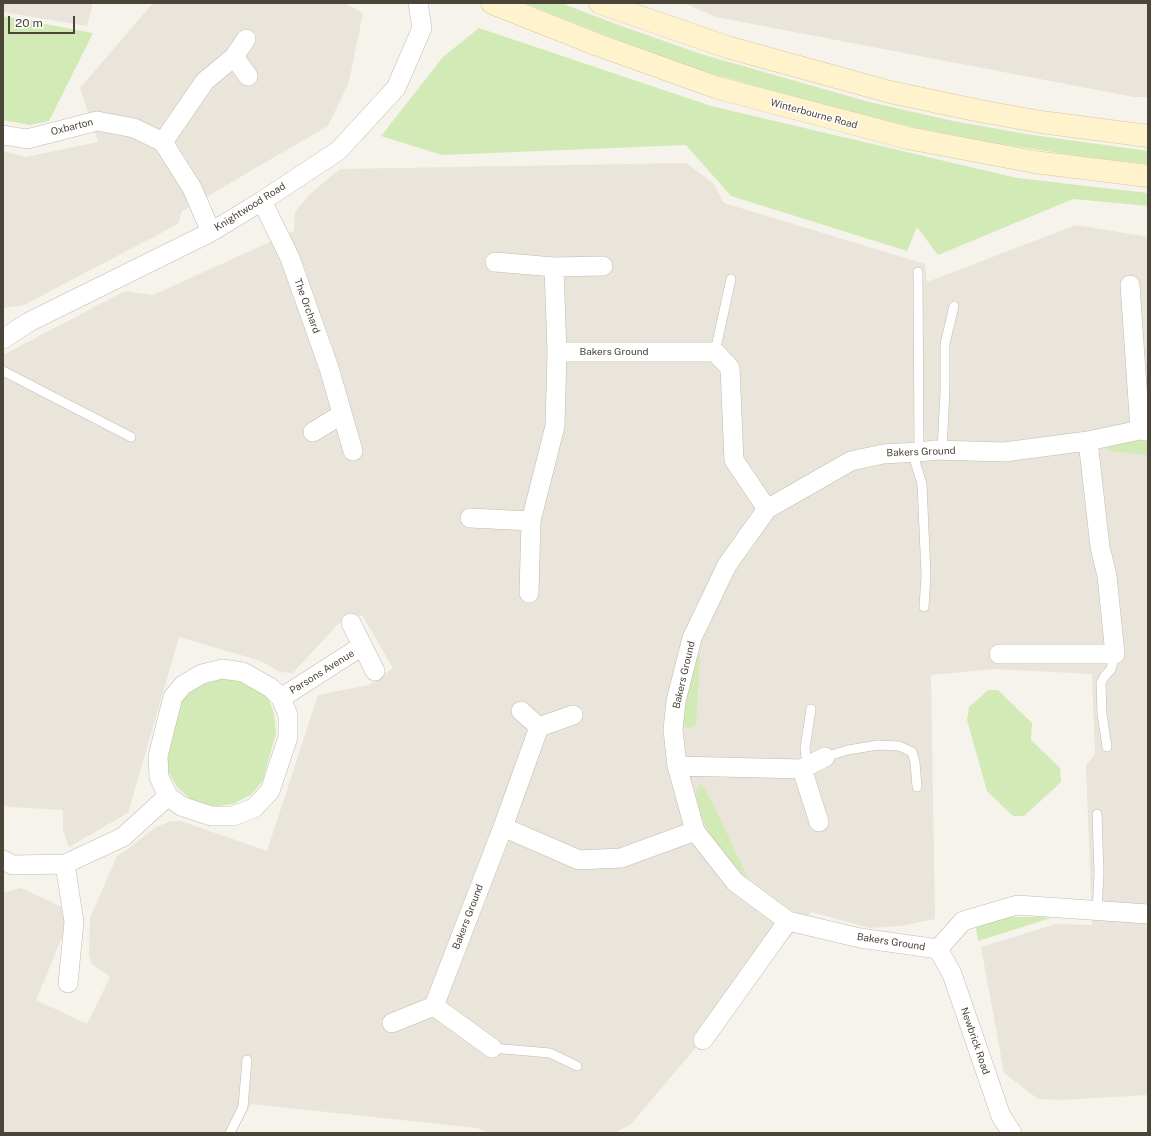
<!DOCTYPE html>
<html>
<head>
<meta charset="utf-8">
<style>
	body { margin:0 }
	#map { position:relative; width:1151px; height:1136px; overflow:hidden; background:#f6f3ec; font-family:"Public Sans",sans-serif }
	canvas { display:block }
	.frame { position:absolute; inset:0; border:4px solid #4b4439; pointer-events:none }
	.scale { position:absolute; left:8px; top:16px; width:67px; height:18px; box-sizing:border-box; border:2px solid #4b4439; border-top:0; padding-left:5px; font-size:12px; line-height:14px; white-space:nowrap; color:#4b4439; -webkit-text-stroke:3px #fff; paint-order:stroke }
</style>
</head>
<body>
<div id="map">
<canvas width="1151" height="1136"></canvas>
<div class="frame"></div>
<div class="scale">20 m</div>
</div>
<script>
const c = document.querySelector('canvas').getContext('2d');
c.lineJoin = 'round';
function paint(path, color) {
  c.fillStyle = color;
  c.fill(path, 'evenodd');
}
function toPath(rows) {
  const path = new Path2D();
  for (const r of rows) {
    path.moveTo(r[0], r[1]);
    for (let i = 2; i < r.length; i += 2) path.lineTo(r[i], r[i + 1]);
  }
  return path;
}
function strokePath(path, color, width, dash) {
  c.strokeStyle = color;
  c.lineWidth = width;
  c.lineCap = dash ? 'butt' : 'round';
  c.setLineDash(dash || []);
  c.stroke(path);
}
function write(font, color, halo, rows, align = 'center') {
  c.font = font + ' "Public Sans",sans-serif';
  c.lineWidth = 3;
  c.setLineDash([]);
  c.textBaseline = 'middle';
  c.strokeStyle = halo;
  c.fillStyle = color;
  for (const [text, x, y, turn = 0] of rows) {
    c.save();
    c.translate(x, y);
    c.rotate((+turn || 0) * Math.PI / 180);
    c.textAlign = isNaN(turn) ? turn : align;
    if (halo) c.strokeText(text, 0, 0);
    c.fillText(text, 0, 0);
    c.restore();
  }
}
paint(toPath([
	[3,3,93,3,87,26,3,12],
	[153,3,344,3,363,13,349,82,328,126,182,211,178,224,24,305,3,308,3,151,26,157,98,142,80,88],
	[684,3,1148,3,1148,97,1134,97,716,17],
	[686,163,713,183,724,203,925,264,927,282,1076,225,1148,237,1148,1095,1061,1100,1038,1099,1004,1073,981,947,1056,924,1092,925,1086,765,1095,754,1092,674,994,669,931,675,935,919,901,926,870,928,811,912,631,1124,615,1133,490,1133,477,1128,251,1104,236,1133,3,1133,3,893,21,888,62,907,66,928,36,1000,87,1024,110,977,92,964,89,955,90,918,117,856,129,848,156,827,171,821,181,821,267,851,318,695,369,685,393,668,362,615,338,624,293,673,280,672,261,661,179,637,128,813,69,847,63,830,63,810,9,807,3,805,3,355,125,291,153,295,294,231,295,212,311,193,340,169]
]), '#eae5da');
paint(toPath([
	[524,3,561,3,613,23,701,54,869,102,953,121,1026,134,1148,151,1148,164,1085,157,988,142,903,125,808,101,702,71,615,39],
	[3,16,93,33,49,121,30,125,3,120],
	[479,28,711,106,1017,178,1148,193,1148,206,1073,199,938,255,917,227,907,251,731,196,686,145,442,155,381,136,443,57],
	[1134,441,1148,441,1148,455,1110,451,1106,448,1113,442],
	[697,655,699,655,700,658,696,725,692,728,684,727,683,724,685,707],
	[218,676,236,677,267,696,274,713,276,733,263,780,252,794,233,804,211,807,190,799,177,787,168,771,166,753,179,705,189,692],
	[988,690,998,690,1032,723,1031,740,1060,768,1061,782,1024,816,1013,816,987,791,967,720,969,707],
	[701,783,712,802,749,880,725,855,710,835,699,810,696,791],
	[1010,917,1041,917,1051,918,978,941,976,927,989,922]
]), '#d2eab5');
const lane = toPath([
	[918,272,919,452],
	[715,352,731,279],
	[3,371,131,437],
	[942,451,945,391,945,344,954,306],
	[912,452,922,484,926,575,924,607],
	[1107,747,1102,714,1101,683,1104,677,1111,669,1115,654],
	[825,757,848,750,878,745,899,746,912,752,915,762,917,787],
	[807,766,805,748,811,709],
	[1097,814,1099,873,1097,911],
	[492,1048,550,1053,577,1066],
	[230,1133,243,1107,247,1060]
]);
const street = toPath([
	[234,57,248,76],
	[3,135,27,139,97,121,134,128,163,142,192,188,211,232],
	[163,142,205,81,234,57,246,39],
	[262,201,290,258,329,368,353,451],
	[495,262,554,267,603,266],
	[1130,285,1140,430],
	[3,339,29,322,211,232,262,201,338,151,396,88,422,28,418,3],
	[557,352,715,352,730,368,734,460,767,509],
	[313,432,342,414],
	[470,518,531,521,529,593],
	[531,521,555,426,557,352,554,267],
	[351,623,375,671],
	[999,654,1115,654,1107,576,1100,547,1088,441],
	[222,669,243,672,271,688,281,698,288,715,288,737,270,791,254,808,233,816,211,816,181,806,168,796,159,777,158,756,173,697,183,685,202,674,222,669],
	[281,698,362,646],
	[521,711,539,727,573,715],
	[677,766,802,769,825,757],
	[802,769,819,822],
	[503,827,579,860,621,858,695,831],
	[3,860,13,865,65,864,123,837,168,796],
	[65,864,74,922,68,983],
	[938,949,860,938,788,921,735,882,695,831,677,766,673,730,676,701,692,638,727,565,767,509,851,461,883,454,919,452,935,450,1004,452,1088,441,1140,430,1148,431],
	[938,949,963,921,1017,905,1148,914],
	[938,949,952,974,1001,1116,1012,1133],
	[434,1006,503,827,539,727],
	[392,1023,434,1006,492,1048],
	[703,1040,788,921]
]);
const secondary = toPath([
	[492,3,598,45,718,88,908,138,1034,162,1148,176],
	[600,3,727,47,890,92,980,111,1041,122,1148,136]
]);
strokePath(lane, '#c2bbae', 10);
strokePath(street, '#c2bbae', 20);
strokePath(secondary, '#d6c79b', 23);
strokePath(lane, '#fff', 9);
strokePath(street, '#fff', 19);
strokePath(secondary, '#fff3cd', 22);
write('10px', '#4b4439', '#fff', [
	["Winterbourne Road",814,114,15],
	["Oxbarton",72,127,-14],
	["Knightwood Road",250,207,-32],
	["The Orchard",307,306,70],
	["Bakers Ground",614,352],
	["Bakers Ground",921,452,-2],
	["Parsons Avenue",322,672,-32],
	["Bakers Ground",684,675,-77],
	["Bakers Ground",468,917,-69],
	["Bakers Ground",891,942,9],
	["Newbrick Road",975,1041,71]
]);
</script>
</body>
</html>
